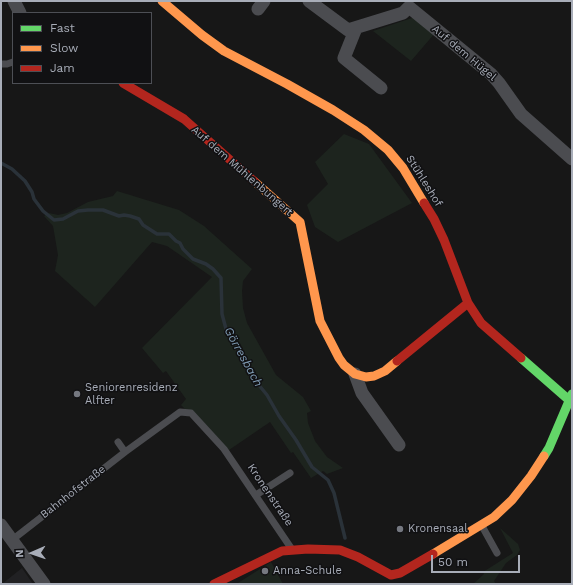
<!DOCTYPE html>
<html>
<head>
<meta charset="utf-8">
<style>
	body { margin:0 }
	#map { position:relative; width:573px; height:585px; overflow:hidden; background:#171717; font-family:"Work Sans",sans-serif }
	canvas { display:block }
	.frame { position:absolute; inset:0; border:2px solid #a8adb8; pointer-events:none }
	.legend { position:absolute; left:12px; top:12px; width:140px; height:72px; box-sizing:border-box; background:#111113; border:1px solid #4d4f55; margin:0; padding:5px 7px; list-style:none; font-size:12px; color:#a8adb8 }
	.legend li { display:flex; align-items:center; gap:8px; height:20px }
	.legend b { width:20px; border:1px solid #4d4f55 }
	.north { position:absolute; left:12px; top:533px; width:40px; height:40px; -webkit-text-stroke:3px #111113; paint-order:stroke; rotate:268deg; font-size:11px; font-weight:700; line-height:16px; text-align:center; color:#a8adb8 }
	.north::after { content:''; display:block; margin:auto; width:14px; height:18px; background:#a8adb8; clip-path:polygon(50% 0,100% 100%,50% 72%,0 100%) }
	.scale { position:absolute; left:431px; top:555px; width:89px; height:18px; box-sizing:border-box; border:2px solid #a8adb8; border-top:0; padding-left:5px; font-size:12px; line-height:14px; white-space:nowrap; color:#a8adb8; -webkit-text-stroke:3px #111113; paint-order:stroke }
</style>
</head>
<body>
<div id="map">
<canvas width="573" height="585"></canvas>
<div class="frame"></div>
<ul class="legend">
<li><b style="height:5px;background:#63d668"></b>Fast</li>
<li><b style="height:5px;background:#ff974d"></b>Slow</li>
<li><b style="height:5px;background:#b3261e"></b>Jam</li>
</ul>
<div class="north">N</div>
<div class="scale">50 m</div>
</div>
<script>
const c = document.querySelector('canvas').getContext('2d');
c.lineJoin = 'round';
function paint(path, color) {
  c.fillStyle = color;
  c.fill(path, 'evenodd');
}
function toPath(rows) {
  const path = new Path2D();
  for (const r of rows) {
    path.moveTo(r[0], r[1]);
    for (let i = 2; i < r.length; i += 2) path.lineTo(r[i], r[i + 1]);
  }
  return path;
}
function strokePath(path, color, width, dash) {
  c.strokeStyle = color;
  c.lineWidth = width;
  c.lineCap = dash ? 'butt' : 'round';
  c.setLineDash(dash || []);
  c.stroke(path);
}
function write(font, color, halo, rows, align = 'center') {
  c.font = font + ' "Work Sans",sans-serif';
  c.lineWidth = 3;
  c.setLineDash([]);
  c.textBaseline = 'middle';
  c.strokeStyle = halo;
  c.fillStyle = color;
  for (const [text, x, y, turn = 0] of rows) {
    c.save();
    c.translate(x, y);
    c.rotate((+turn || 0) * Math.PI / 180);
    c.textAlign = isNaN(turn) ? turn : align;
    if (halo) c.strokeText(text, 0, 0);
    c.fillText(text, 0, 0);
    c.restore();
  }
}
paint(toPath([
	[22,568,33,584,2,584]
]), '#212123');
paint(toPath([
	[415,17,435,33,411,61,373,31],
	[344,134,369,144,412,203,338,242,315,227,307,205,328,184,315,162],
	[117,191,179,210,204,226,252,269,243,281,242,291,243,308,247,323,276,375,303,397,311,411,307,413,308,423,315,441,327,457,343,468,327,474,323,471,311,478,293,452,291,453,270,422,229,450,193,411,185,409,181,405,186,399,166,371,163,373,142,348,212,277,167,246,152,242,95,307,55,271,58,255,53,226,44,216,49,213,58,215,67,213,88,202,113,196],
	[500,528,518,544,520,550,517,555,506,563,494,581,496,584,473,584,484,574,483,572,513,553],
	[271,562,283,584,236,584,238,583]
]), '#1d241e');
strokePath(toPath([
	[1,163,12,169,25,181,32,192,34,199,43,211,54,220,63,219,78,211,88,210,103,210,119,216,124,215,130,216,139,219,143,225,157,234,169,234,176,241,180,243,183,249,193,259,206,264,213,269,221,278,222,314,226,329,236,344,258,384,267,395,279,416,296,440,312,467,328,480,334,493,345,538]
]), '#2a3239', 3.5);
strokePath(toPath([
	[1,64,7,64,13,62],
	[125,452,180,412,191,413,224,449,291,548],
	[256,495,290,473],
	[482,526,497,553],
	[12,540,125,452,118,442]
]), '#4b4c50', 7);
strokePath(toPath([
	[14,1,20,13],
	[309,1,348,30,403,13,409,7,491,74,499,83,521,114,572,159],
	[258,9,264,1],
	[356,28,344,58,381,88],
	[355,374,362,393,399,445],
	[1,525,44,584]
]), '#4b4c50', 13);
strokePath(toPath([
	[521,358,569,400],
	[544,456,549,448,572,394]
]), '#63d668', 9);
strokePath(toPath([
	[162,1,202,35,224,51,287,84,333,110,364,130,388,150,403,168,424,203],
	[255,182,300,222,320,321,339,358,344,365,355,374,366,377,374,376,385,371,397,361],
	[433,554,494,517,512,500,531,476,544,456]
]), '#ff974d', 9);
strokePath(toPath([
	[123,83,184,119,255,182],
	[424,203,434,219,444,240,468,303,481,323,521,358],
	[397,361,468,303],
	[214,584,282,551,308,549,340,550,358,557,391,575,400,573,433,554]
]), '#b3261e', 9);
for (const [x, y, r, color] of [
	[77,394,4,"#757880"],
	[400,529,4,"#757880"],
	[265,571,4,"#757880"]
]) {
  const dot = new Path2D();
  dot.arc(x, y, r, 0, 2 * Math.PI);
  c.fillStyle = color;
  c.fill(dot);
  strokePath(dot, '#111113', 1.5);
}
write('11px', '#a8adb8', '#111113', [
	["Auf dem Hügel",464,53,40],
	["Auf dem Mühlenbungert",242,171,41],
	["Stühleshof",424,181,58],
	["Bahnhofstraße",73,492,-38],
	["Kronenstraße",270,495,56]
]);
write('11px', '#a8adb8', '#111113', [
	["Seniorenresidenz",85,388],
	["Alfter",85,401],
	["Kronensaal",408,529],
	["Anna-Schule",273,571]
], 'left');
write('italic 12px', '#7f9bb3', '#111113', [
	["Görresbach",243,357,61]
]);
</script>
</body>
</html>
